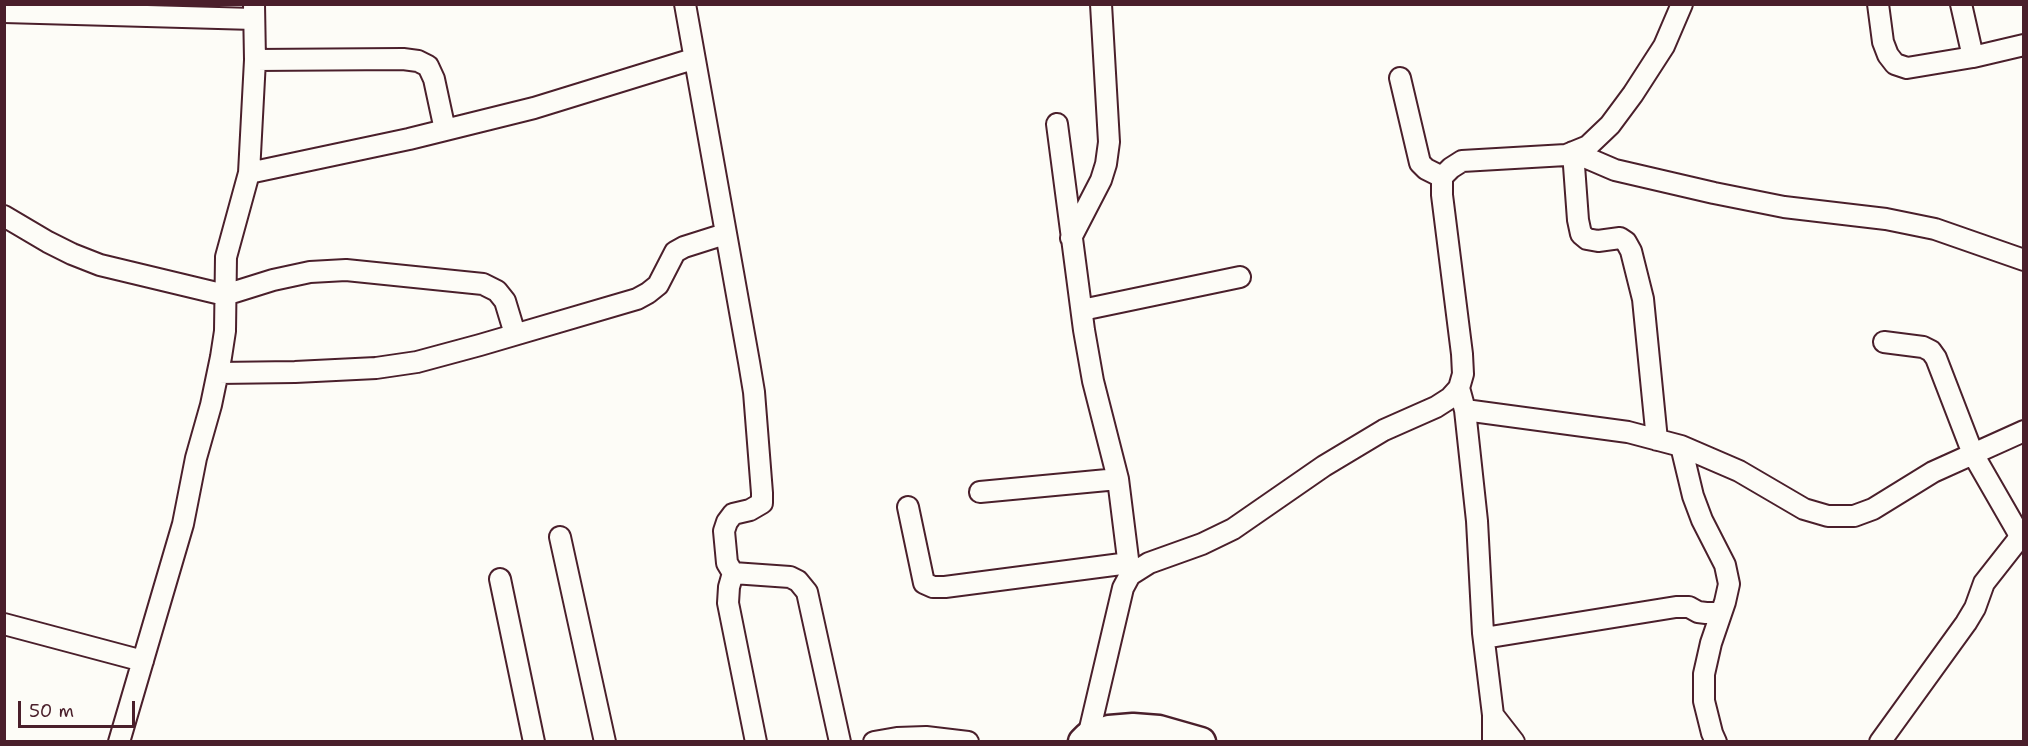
<!DOCTYPE html>
<html>
<head>
<meta charset="utf-8">
<style>
	body { margin:0 }
	#map { position:relative; width:2028px; height:746px; overflow:hidden; background:#fdfcf7; font-family:"Shantell Sans",sans-serif }
	canvas { display:block }
	.frame { position:absolute; inset:0; border:6px solid #4a1f2b; pointer-events:none }
	.scale { position:absolute; left:18px; top:701px; width:117px; height:27px; box-sizing:border-box; border:3px solid #4a1f2b; border-top:0; padding-left:8px; font-size:18px; line-height:21px; white-space:nowrap; color:#4a1f2b; -webkit-text-stroke:4px #fdfcf7; paint-order:stroke }
</style>
</head>
<body>
<div id="map">
<canvas width="2028" height="746"></canvas>
<div class="frame"></div>
<div class="scale">50 m</div>
</div>
<script>
const c = document.querySelector('canvas').getContext('2d');
c.lineJoin = 'round';
function toPath(rows) {
  const path = new Path2D();
  for (const r of rows) {
    path.moveTo(r[0], r[1]);
    for (let i = 2; i < r.length; i += 2) path.lineTo(r[i], r[i + 1]);
  }
  return path;
}
function strokePath(path, color, width, dash) {
  c.strokeStyle = color;
  c.lineWidth = width;
  c.lineCap = dash ? 'butt' : 'round';
  c.setLineDash(dash || []);
  c.stroke(path);
}
const minor = toPath([
	[685,4,749,362,754,392,762,493,762,503,750,510,733,514,727,522,724,531,727,563,733,573,790,577,798,581,807,592,840,742],
	[1878,4,1883,42,1888,55,1895,64,1907,68,1973,57,2024,45],
	[1961,4,1973,57],
	[4,12,254,19],
	[255,60,403,59,418,61,428,66,434,79,445,130],
	[1400,78,1420,163,1426,169,1442,177],
	[1057,124,1084,330,1093,381,1118,479,1130,575],
	[249,173,409,139,534,108,693,59],
	[4,216,48,242,72,254,100,265,225,295,273,280,310,272,346,270,483,284,497,291,505,301,515,334],
	[1071,238,1101,180,1106,164,1109,142,1101,4],
	[1082,310,1240,277],
	[218,373,295,372,376,368,417,362,480,345,637,299,648,293,658,285,675,252,684,247,725,234],
	[1459,388,1465,410,1628,432,1681,446,1739,471,1804,509,1828,516,1854,516,1873,509,1933,472,2024,431],
	[1465,410,1477,521,1483,633,1493,715,1493,742],
	[1657,440,1643,299,1631,251,1626,242,1620,238,1598,241,1587,239,1581,234,1578,220,1573,152,1615,170,1714,193,1784,207,1886,219,1935,229,2024,260],
	[1681,446,1693,496,1702,520,1725,565,1729,584,1725,602,1711,643,1704,674,1704,701,1712,733,1716,742],
	[980,492,1118,479],
	[908,507,924,583,933,587,945,587,1129,563],
	[560,537,605,742],
	[733,573,729,587,728,603,756,742],
	[500,579,534,742],
	[4,624,143,661],
	[1484,638,1676,607,1689,607,1698,612,1706,613,1721,613],
	[1493,715,1514,742],
	[1088,737,1123,588,1130,575,1149,563,1202,544,1233,529,1324,466,1384,430,1436,407,1450,398,1459,388,1463,374,1462,354,1442,195,1442,177,1451,168,1462,161,1566,155,1588,146,1610,125,1633,94,1664,46,1682,4],
	[119,742,183,524,196,458,211,405,221,357,225,331,226,257,249,173,255,60,254,4],
	[874,742,897,738,926,737,968,742],
	[1880,742,1966,623,1975,608,1984,583,2017,541,2019,534,1973,454,1936,358,1931,351,1923,347,1884,342]
]);
const highway = toPath([
	[1083,742,1088,737,1109,730,1133,728,1159,730,1201,742]
]);
strokePath(minor, '#4a1f2b', 24);
strokePath(highway, '#4a1f2b', 33);
strokePath(minor, '#fdfcf7', 20);
strokePath(highway, '#fdfcf7', 28);
</script>
</body>
</html>
